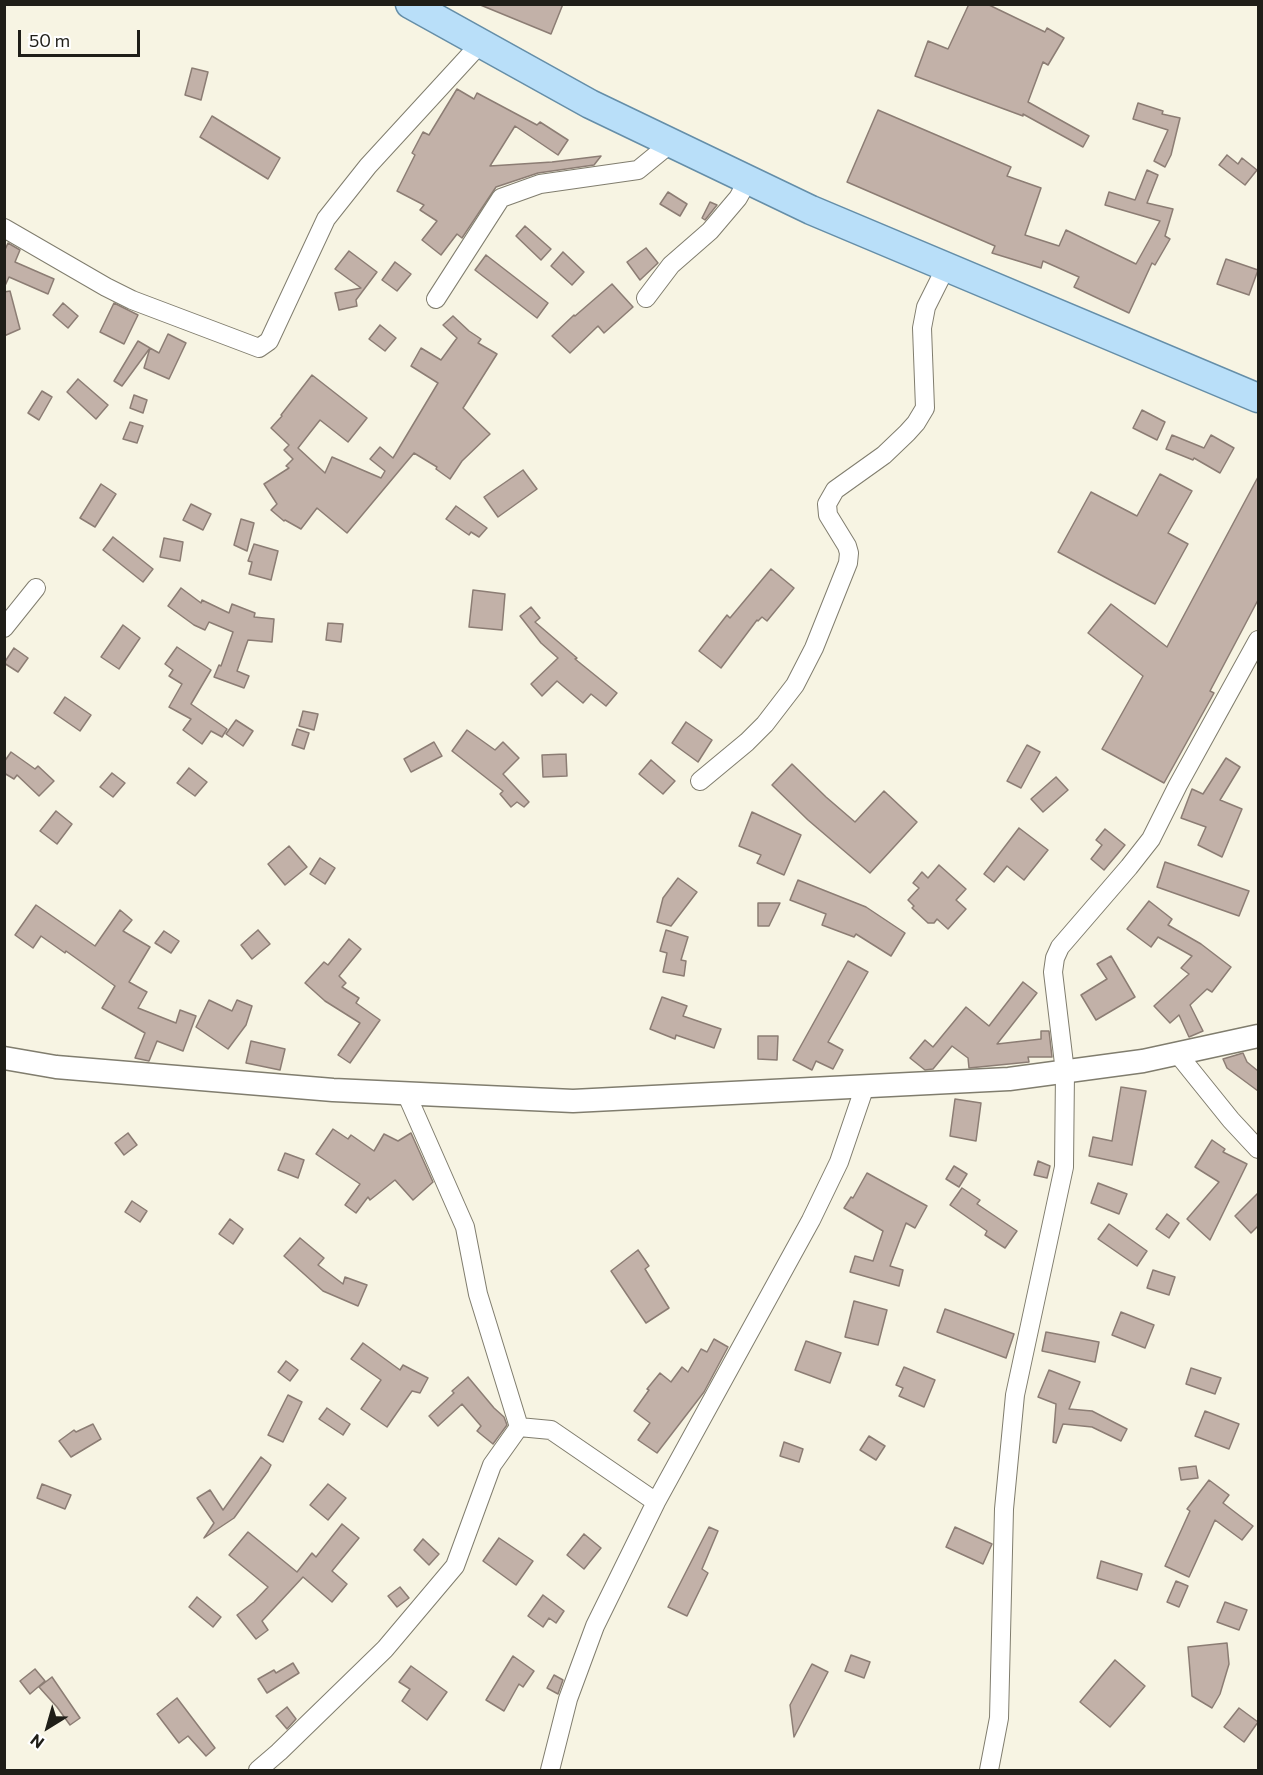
<!DOCTYPE html>
<html>
<head>
<meta charset="utf-8">
<style>
	body { margin:0 }
	#map { position:relative; width:1263px; height:1775px; overflow:hidden; background:#f7f4e3; font-family:Commissioner,sans-serif }
	canvas { display:block }
	.frame { position:absolute; inset:0; border:6px solid #1f1e18; pointer-events:none }
	.north { position:absolute; left:18px; top:1697px; width:60px; height:60px; -webkit-text-stroke:4px #fff; paint-order:stroke; rotate:217deg; font-size:16px; font-weight:700; line-height:24px; text-align:center; color:#1f1e18 }
	.north::after { content:''; display:block; margin:auto; width:21px; height:27px; background:#1f1e18; clip-path:polygon(50% 0,100% 100%,50% 72%,0 100%) }
	.scale { position:absolute; left:18px; top:30px; width:122px; height:27px; box-sizing:border-box; border:3px solid #1f1e18; border-top:0; padding-left:8px; font-size:18px; line-height:21px; white-space:nowrap; color:#1f1e18; -webkit-text-stroke:4px #fff; paint-order:stroke }
</style>
</head>
<body>
<div id="map">
<canvas width="1263" height="1775"></canvas>
<div class="frame"></div>
<div class="north">N</div>
<div class="scale">50 m</div>
</div>
<script>
const c = document.querySelector('canvas').getContext('2d');
c.lineJoin = 'round';
function paint(path, color) {
  c.fillStyle = color;
  c.fill(path, 'evenodd');
}
function toPath(rows) {
  const path = new Path2D();
  for (const r of rows) {
    path.moveTo(r[0], r[1]);
    for (let i = 2; i < r.length; i += 2) path.lineTo(r[i], r[i + 1]);
  }
  return path;
}
function strokePath(path, color, width, dash) {
  c.strokeStyle = color;
  c.lineWidth = width;
  c.lineCap = dash ? 'butt' : 'round';
  c.setLineDash(dash || []);
  c.stroke(path);
}
const building = toPath([
	[478,4,563,4,551,34,478,4],
	[969,4,987,4,1045,32,1047,28,1064,38,1048,65,1043,62,1028,102,1089,136,1083,147,1023,114,1023,116,915,76,928,41,948,49,969,4],
	[192,68,208,72,201,100,185,95,192,68],
	[457,89,474,99,477,93,537,125,540,122,568,140,558,155,515,126,490,166,552,162,601,156,594,165,538,173,496,187,462,238,457,234,441,255,422,240,437,221,420,210,424,205,397,191,415,155,412,153,423,132,429,135,457,89],
	[1138,103,1163,111,1162,114,1180,118,1171,155,1165,167,1154,161,1168,130,1133,119,1138,103],
	[878,110,1011,167,1007,176,1041,188,1025,235,1059,246,1066,230,1136,264,1160,221,1105,205,1109,192,1135,200,1147,170,1158,175,1147,203,1173,209,1165,236,1170,239,1155,265,1152,263,1129,313,1074,287,1079,277,1043,261,1041,268,992,253,995,246,847,182,878,110],
	[212,116,280,158,268,179,200,137,212,116],
	[1227,155,1238,164,1242,158,1257,170,1245,185,1219,165,1227,155],
	[668,192,687,204,680,216,660,204,668,192],
	[710,202,717,205,705,220,702,218,710,202],
	[525,226,551,249,541,260,516,236,525,226],
	[8,243,20,250,15,262,54,279,48,294,9,277,4,288,4,252,8,243],
	[646,248,658,263,640,280,627,262,646,248],
	[349,251,377,272,356,300,357,306,339,310,335,293,361,288,335,269,349,251],
	[563,252,584,272,572,285,551,266,563,252],
	[486,255,548,303,537,318,475,270,486,255],
	[1226,259,1258,270,1249,295,1217,284,1226,259],
	[395,262,411,274,397,291,382,280,395,262],
	[612,284,633,307,604,333,598,326,570,353,552,336,574,315,575,316,612,284],
	[10,291,20,329,4,336,4,292,10,291],
	[63,303,78,316,68,328,53,315,63,303],
	[114,303,138,315,124,344,100,332,114,303],
	[453,316,469,331,481,339,478,343,497,354,463,408,490,434,462,461,450,479,436,469,437,467,414,453,347,533,317,508,301,529,285,520,284,521,271,510,277,504,264,484,289,468,286,466,293,459,284,450,289,445,271,428,282,416,281,415,312,375,367,418,348,442,320,420,298,448,325,473,332,457,381,478,385,471,370,459,380,447,393,458,438,383,411,366,421,348,441,360,457,338,443,325,453,316],
	[380,325,396,338,385,351,369,339,380,325],
	[168,334,186,343,169,379,144,368,150,348,159,353,168,334],
	[138,341,150,348,122,386,114,381,138,341],
	[78,379,108,405,96,419,67,392,78,379],
	[42,391,52,397,39,420,28,413,42,391],
	[134,395,147,400,143,413,130,408,134,395],
	[1142,410,1165,422,1157,440,1133,428,1142,410],
	[130,422,143,426,137,443,123,439,130,422],
	[1172,435,1204,448,1211,435,1234,448,1220,473,1194,458,1193,460,1166,449,1172,435],
	[523,470,537,489,498,517,484,497,523,470],
	[1160,474,1192,491,1168,533,1188,544,1155,604,1058,552,1091,492,1137,516,1160,474],
	[1258,477,1258,600,1210,691,1214,693,1164,783,1102,749,1143,676,1088,633,1111,604,1167,647,1258,477],
	[101,484,116,494,95,527,80,518,101,484],
	[191,504,211,514,203,530,183,520,191,504],
	[456,506,487,528,479,537,471,532,469,535,446,519,456,506],
	[241,519,254,523,247,551,234,545,241,519],
	[113,537,153,569,143,582,103,550,113,537],
	[164,538,183,542,180,561,160,557,164,538],
	[254,544,278,551,271,580,249,574,252,562,248,561,254,544],
	[771,569,794,588,767,621,762,617,758,621,757,620,721,668,699,651,727,615,730,618,771,569],
	[181,588,201,603,202,600,229,613,232,604,255,613,254,617,274,619,272,642,248,640,237,671,249,676,244,688,214,677,219,665,221,666,233,632,209,622,205,630,194,625,168,606,181,588],
	[473,590,505,594,502,630,469,627,473,590],
	[531,607,540,618,535,622,577,658,575,659,617,693,606,706,591,694,583,703,557,681,542,696,531,684,558,658,541,643,520,616,531,607],
	[328,623,343,624,341,642,326,640,328,623],
	[123,625,140,638,119,669,101,657,123,625],
	[177,647,211,670,191,704,227,729,222,737,211,731,202,744,183,730,191,719,169,707,182,684,169,676,173,670,165,664,177,647],
	[14,648,28,658,18,672,4,663,14,648],
	[65,697,91,715,80,731,54,713,65,697],
	[303,711,318,714,314,730,299,726,303,711],
	[236,720,253,731,243,746,226,734,236,720],
	[686,722,712,740,698,762,672,743,686,722],
	[297,729,309,733,304,749,292,745,297,729],
	[467,730,495,750,503,742,519,758,503,774,529,802,524,807,517,802,511,807,500,794,503,791,452,751,467,730],
	[434,742,442,756,411,772,404,759,434,742],
	[1027,745,1040,752,1021,788,1007,781,1027,745],
	[11,752,35,769,38,766,54,781,39,796,17,775,14,779,4,773,4,762,11,752],
	[566,754,567,776,543,777,542,755,566,754],
	[1226,758,1240,767,1220,800,1242,809,1222,857,1198,845,1206,827,1181,818,1192,789,1203,794,1226,758],
	[651,760,675,781,663,794,639,774,651,760],
	[792,764,826,797,855,822,884,791,917,822,870,873,808,820,772,785,792,764],
	[189,768,207,782,195,796,177,783,189,768],
	[112,773,125,783,113,797,100,787,112,773],
	[1056,777,1068,790,1043,812,1031,799,1056,777],
	[56,811,72,824,57,844,40,831,56,811],
	[752,812,801,835,784,875,757,863,761,855,739,846,752,812],
	[1019,828,1048,850,1024,880,1007,866,994,882,984,874,1019,828],
	[1105,829,1125,845,1104,870,1091,859,1102,845,1096,840,1105,829],
	[289,846,307,867,285,885,268,864,289,846],
	[320,858,335,868,325,884,310,874,320,858],
	[1165,862,1249,891,1239,916,1157,887,1165,862],
	[939,865,966,889,956,900,966,909,948,929,937,919,934,923,928,923,912,908,914,906,908,900,919,888,913,883,922,872,928,878,939,865],
	[678,878,697,892,671,926,657,922,663,898,678,878],
	[798,880,866,907,905,933,891,956,856,934,854,937,822,925,826,914,790,900,798,880],
	[1149,901,1172,919,1168,925,1201,944,1231,967,1212,992,1207,989,1190,1005,1203,1031,1189,1037,1179,1015,1170,1023,1154,1006,1189,974,1181,968,1192,956,1158,937,1151,947,1127,929,1149,901],
	[758,903,780,903,769,926,758,926,758,903],
	[36,905,95,946,120,910,132,920,123,931,150,947,129,982,147,992,138,1008,176,1023,180,1010,196,1016,183,1051,157,1041,149,1061,135,1058,145,1033,102,1008,115,986,66,951,65,953,41,936,33,948,15,935,36,905],
	[258,930,270,944,252,959,241,945,258,930],
	[666,930,688,937,681,960,686,961,684,976,663,972,667,953,660,951,666,930],
	[164,931,179,941,171,953,155,943,164,931],
	[349,939,361,949,339,976,346,983,342,987,359,998,356,1003,380,1020,350,1063,338,1055,360,1023,325,1001,305,983,324,962,328,965,349,939],
	[1111,956,1135,997,1096,1020,1081,995,1107,979,1097,964,1111,956],
	[848,961,868,972,828,1042,843,1050,833,1069,816,1061,812,1070,793,1060,848,961],
	[1023,982,1037,993,997,1044,1041,1039,1041,1031,1049,1031,1052,1057,1028,1057,1029,1062,969,1068,968,1058,952,1046,933,1069,925,1070,910,1058,925,1040,933,1047,966,1007,989,1026,1023,982],
	[662,997,687,1006,683,1016,721,1029,714,1048,676,1035,675,1039,650,1029,662,997],
	[209,1000,232,1011,237,1000,252,1006,246,1025,228,1049,196,1027,209,1000],
	[758,1036,778,1036,777,1060,758,1059,758,1036],
	[251,1041,285,1049,280,1070,246,1063,251,1041],
	[1243,1053,1247,1062,1258,1071,1258,1091,1227,1068,1223,1059,1243,1053],
	[1121,1087,1146,1091,1132,1165,1089,1156,1093,1137,1112,1141,1121,1087],
	[955,1099,981,1103,976,1141,950,1136,955,1099],
	[333,1129,348,1139,351,1135,374,1151,384,1134,398,1141,411,1133,433,1182,413,1200,395,1180,370,1200,368,1197,356,1213,345,1205,360,1184,316,1154,333,1129],
	[128,1133,137,1145,124,1155,115,1143,128,1133],
	[1212,1140,1225,1149,1223,1152,1247,1164,1210,1240,1187,1219,1219,1182,1195,1167,1212,1140],
	[285,1153,304,1160,298,1178,278,1170,285,1153],
	[1038,1161,1050,1166,1047,1178,1034,1175,1038,1161],
	[954,1166,967,1174,959,1187,946,1179,954,1166],
	[867,1173,927,1206,915,1228,906,1223,890,1266,903,1270,899,1286,850,1272,855,1256,873,1261,883,1231,844,1208,851,1197,853,1198,867,1173],
	[1098,1183,1127,1194,1119,1214,1091,1203,1098,1183],
	[962,1188,980,1200,977,1204,1017,1231,1005,1248,985,1235,987,1231,950,1205,962,1188],
	[1258,1193,1258,1226,1251,1233,1235,1216,1258,1193],
	[132,1201,147,1211,140,1222,125,1212,132,1201],
	[1167,1214,1179,1223,1169,1238,1156,1229,1167,1214],
	[230,1219,243,1229,233,1244,219,1234,230,1219],
	[1109,1224,1147,1251,1137,1266,1098,1239,1109,1224],
	[300,1238,324,1258,318,1265,343,1284,345,1277,367,1285,358,1306,323,1291,284,1256,300,1238],
	[638,1250,649,1266,645,1269,669,1308,646,1323,611,1271,638,1250],
	[1153,1270,1175,1277,1169,1295,1147,1288,1153,1270],
	[854,1301,887,1310,878,1345,845,1337,854,1301],
	[945,1309,1014,1334,1006,1358,937,1332,945,1309],
	[1121,1312,1154,1325,1145,1348,1112,1335,1121,1312],
	[1046,1332,1099,1342,1095,1362,1042,1351,1046,1332],
	[714,1339,728,1347,704,1392,657,1453,638,1440,650,1423,634,1411,649,1390,647,1389,660,1373,671,1382,682,1367,688,1372,701,1349,707,1352,714,1339],
	[806,1341,841,1353,830,1383,795,1370,806,1341],
	[363,1343,400,1370,403,1365,428,1378,420,1393,412,1391,387,1427,361,1409,381,1380,351,1359,363,1343],
	[286,1361,298,1370,290,1381,278,1372,286,1361],
	[904,1367,935,1380,924,1407,899,1396,903,1388,896,1385,904,1367],
	[1191,1368,1221,1378,1215,1394,1186,1384,1191,1368],
	[1049,1370,1080,1382,1069,1409,1092,1411,1127,1429,1121,1441,1092,1427,1063,1424,1056,1443,1053,1442,1056,1404,1038,1397,1049,1370],
	[468,1377,494,1408,504,1417,507,1425,493,1444,477,1431,481,1426,462,1404,438,1426,429,1416,454,1393,452,1391,468,1377],
	[288,1395,302,1402,283,1442,268,1435,288,1395],
	[327,1408,350,1424,343,1435,319,1419,327,1408],
	[1205,1411,1239,1424,1229,1449,1195,1436,1205,1411],
	[93,1424,101,1439,71,1457,59,1441,74,1430,76,1432,93,1424],
	[869,1436,885,1446,876,1460,860,1450,869,1436],
	[784,1442,803,1449,799,1462,780,1456,784,1442],
	[261,1457,271,1465,268,1471,234,1518,204,1538,214,1523,197,1498,210,1490,223,1510,261,1457],
	[1196,1466,1198,1478,1181,1480,1179,1468,1196,1466],
	[1209,1480,1229,1495,1223,1503,1253,1526,1242,1540,1215,1520,1189,1577,1165,1566,1190,1511,1187,1509,1209,1480],
	[42,1484,71,1495,65,1509,37,1498,42,1484],
	[328,1484,346,1498,328,1520,310,1505,328,1484],
	[342,1524,359,1538,332,1571,347,1584,332,1602,303,1577,262,1621,268,1630,256,1639,237,1615,254,1602,268,1587,229,1555,248,1532,297,1572,312,1553,316,1557,342,1524],
	[709,1527,718,1531,702,1569,708,1573,687,1616,668,1607,709,1527],
	[955,1527,992,1544,983,1564,946,1547,955,1527],
	[584,1534,601,1548,584,1569,567,1555,584,1534],
	[499,1538,533,1561,516,1585,483,1561,499,1538],
	[423,1539,439,1554,429,1565,414,1550,423,1539],
	[1101,1561,1142,1574,1137,1590,1097,1578,1101,1561],
	[1176,1581,1188,1586,1179,1607,1167,1602,1176,1581],
	[400,1587,409,1598,397,1607,388,1596,400,1587],
	[543,1595,564,1611,556,1623,549,1618,543,1627,528,1616,543,1595],
	[197,1597,221,1617,213,1627,189,1607,197,1597],
	[1225,1602,1247,1610,1239,1630,1217,1622,1225,1602],
	[1227,1643,1229,1664,1220,1694,1212,1708,1192,1696,1188,1647,1227,1643],
	[851,1655,870,1662,864,1678,845,1671,851,1655],
	[513,1656,534,1671,523,1687,519,1684,504,1711,486,1700,513,1656],
	[1115,1660,1145,1686,1110,1727,1080,1702,1115,1660],
	[293,1663,299,1673,267,1693,258,1679,274,1670,276,1673,293,1663],
	[812,1664,828,1672,794,1737,790,1705,812,1664],
	[411,1666,447,1692,427,1720,402,1701,410,1689,399,1682,411,1666],
	[35,1669,45,1681,30,1694,20,1681,35,1669],
	[554,1675,563,1680,558,1694,547,1688,554,1675],
	[52,1677,80,1718,70,1725,57,1707,39,1687,52,1677],
	[177,1698,215,1748,206,1756,188,1736,179,1743,157,1714,177,1698],
	[287,1707,296,1719,287,1729,276,1716,287,1707],
	[1239,1708,1258,1722,1244,1742,1224,1727,1239,1708]
]);
paint(building, '#c2b1a8');
strokePath(building, '#8c7d74', 1.5);
const minor = toPath([
	[4,228,106,287,132,300,259,348,269,341,326,219,368,166,480,44],
	[646,298,671,265,710,231,738,198,748,180],
	[436,299,501,198,540,184,638,170,671,143],
	[4,628,36,588],
	[700,781,747,742,765,724,795,685,814,648,848,563,849,553,847,546,828,515,827,504,835,490,884,455,907,433,916,423,925,408,922,328,926,307,946,267],
	[1177,1053,1231,1120,1258,1149],
	[519,1427,551,1430,656,1502],
	[258,1770,279,1752,385,1649,455,1566,492,1465,519,1427,478,1294,465,1227,406,1093],
	[550,1770,568,1699,595,1626,656,1502,811,1220,839,1162,865,1086],
	[989,1770,999,1718,1004,1509,1015,1395,1064,1167,1065,1072,1053,972,1055,958,1060,947,1129,867,1151,839,1178,785,1258,640]
]);
const tertiary = toPath([
	[4,1058,56,1067,333,1090,573,1101,1009,1079,1143,1061,1258,1036]
]);
const primary = toPath([
	[410,4,590,104,811,210,1258,398]
]);
strokePath(minor, '#807d6e', 20);
strokePath(tertiary, '#807d6e', 25);
strokePath(primary, '#658ea8', 31);
strokePath(minor, '#fff', 18);
strokePath(tertiary, '#fff', 22);
strokePath(primary, '#b9dff9', 28);
</script>
</body>
</html>
